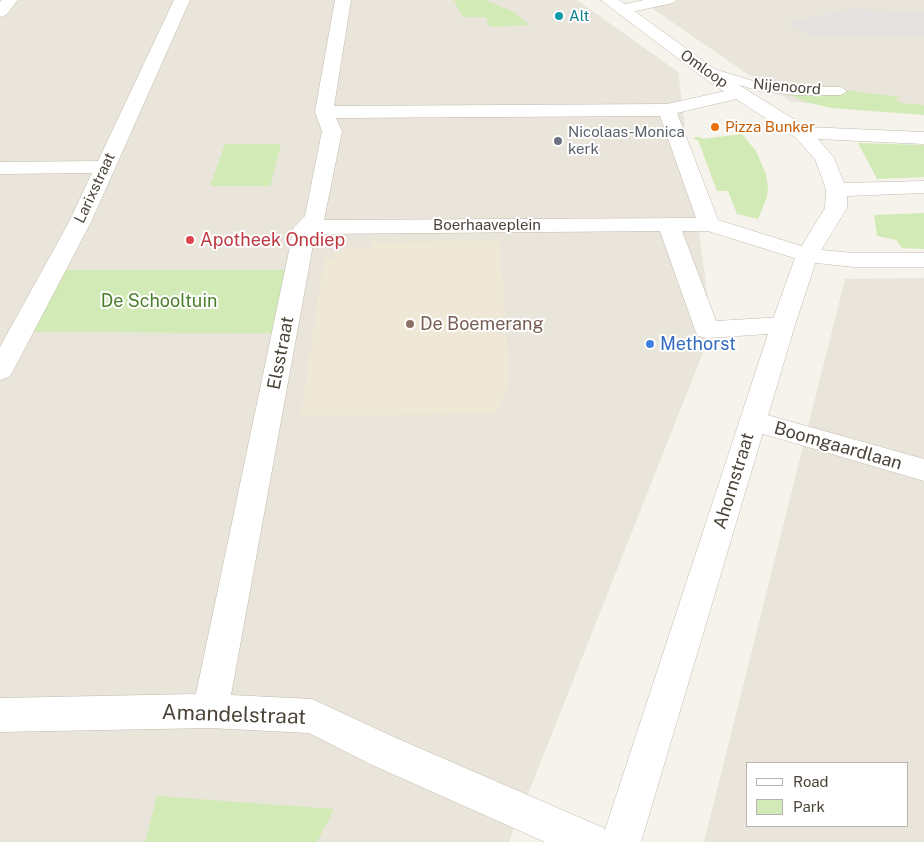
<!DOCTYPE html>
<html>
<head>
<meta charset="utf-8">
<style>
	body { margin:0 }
	#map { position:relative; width:924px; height:842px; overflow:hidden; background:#f6f3ec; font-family:"Public Sans",sans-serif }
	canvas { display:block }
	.legend { position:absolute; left:746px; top:762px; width:162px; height:65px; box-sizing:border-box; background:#fff; border:1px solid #b7b4b0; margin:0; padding:6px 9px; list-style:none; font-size:15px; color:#4b4439 }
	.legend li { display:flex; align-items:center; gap:10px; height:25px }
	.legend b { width:25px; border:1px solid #b7b4b0 }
</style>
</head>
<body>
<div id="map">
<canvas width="924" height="842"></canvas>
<ul class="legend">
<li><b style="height:6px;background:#fff"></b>Road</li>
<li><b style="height:14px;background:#d2eab5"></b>Park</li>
</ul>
</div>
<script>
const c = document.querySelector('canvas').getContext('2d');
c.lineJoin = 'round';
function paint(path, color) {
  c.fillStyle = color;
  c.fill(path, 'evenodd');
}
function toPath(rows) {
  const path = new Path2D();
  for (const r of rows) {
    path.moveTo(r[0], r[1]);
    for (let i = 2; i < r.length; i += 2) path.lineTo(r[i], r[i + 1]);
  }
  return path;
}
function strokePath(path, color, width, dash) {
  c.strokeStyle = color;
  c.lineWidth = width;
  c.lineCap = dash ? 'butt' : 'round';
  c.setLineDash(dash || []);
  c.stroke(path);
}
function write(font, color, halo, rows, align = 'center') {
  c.font = font + ' "Public Sans",sans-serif';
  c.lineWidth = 4;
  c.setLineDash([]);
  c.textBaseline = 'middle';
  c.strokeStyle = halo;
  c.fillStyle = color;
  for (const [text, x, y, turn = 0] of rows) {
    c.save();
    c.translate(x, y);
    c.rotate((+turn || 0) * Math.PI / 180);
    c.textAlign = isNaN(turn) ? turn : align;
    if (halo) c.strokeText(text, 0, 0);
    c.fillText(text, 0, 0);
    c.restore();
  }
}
paint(toPath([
	[0,0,577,0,678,72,712,330,509,842,0,842],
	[640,0,924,0,924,111,792,102,746,73],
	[924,278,924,842,704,842,845,279],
	[748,763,908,763,908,826,748,826]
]), '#eae5da');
paint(toPath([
	[495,241,500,243,509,379,497,414,301,415,324,259,333,259,334,248,370,248,371,242]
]), '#efe8d6');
paint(toPath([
	[454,0,485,0,514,12,529,25,490,27,486,17,462,17],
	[843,90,900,97,896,100,902,103,924,105,924,115,831,108,806,102,788,94,846,94],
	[742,134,756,151,766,174,768,187,767,197,758,219,737,214,728,191,717,191,698,140,695,140,694,137,700,137,702,139],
	[858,143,924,145,924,177,877,179],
	[225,144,281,144,270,186,210,186],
	[924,213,924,249,902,248,896,240,877,236,874,215],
	[54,270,297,270,285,333,21,332],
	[157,796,334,809,317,842,145,842]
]), '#d2eab5');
paint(toPath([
	[850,9,924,12,924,37,810,37,786,23]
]), '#e5e3e0');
const service = toPath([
	[704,66,760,83,796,87,841,87,847,91,841,95,796,95,759,91,700,73,698,70,704,66]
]);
const minor = toPath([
	[2,0,18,0,6,15,0,17,0,2,2,0],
	[174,0,190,0,91,222,13,371,9,377,0,380,0,347,69,222,92,173,0,174,0,162,98,161,174,0],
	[335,0,351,0,334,106,667,104,739,88,745,89,748,93,745,97,677,113,718,220,811,249,854,253,924,253,924,267,854,267,807,262,708,231,682,231,716,321,783,317,792,319,795,325,792,331,783,333,707,338,698,336,695,330,660,231,315,234,231,695,312,699,396,738,604,828,610,842,545,842,370,764,309,733,210,728,0,732,0,698,196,694,294,227,305,216,322,131,315,112,335,0],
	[660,116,696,218,324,220,342,131,336,118,660,116],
	[644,0,676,0,673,3,622,14,616,12,614,9,616,6,644,0],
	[753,411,924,459,924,481,743,428,739,421,743,414,753,411]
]);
const tertiary = toPath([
	[601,0,619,0,720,73,806,127,924,132,924,144,818,139,834,158,844,183,924,181,924,193,847,196,847,208,818,255,795,325,641,842,601,842,771,325,796,255,825,208,826,189,815,159,795,137,708,81,601,0]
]);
strokePath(service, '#c2bbae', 1);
strokePath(minor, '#c2bbae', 1);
strokePath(tertiary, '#c2bbae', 1);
paint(service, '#fff');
paint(minor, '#fff');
paint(tertiary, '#fff');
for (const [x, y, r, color] of [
	[559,16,5,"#0f9aa8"],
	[715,127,5,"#e8710a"],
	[558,141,5,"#6b7280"],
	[190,240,5,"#e0444e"],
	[410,324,5,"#8d6e63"],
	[650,344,5,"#3f7fe0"]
]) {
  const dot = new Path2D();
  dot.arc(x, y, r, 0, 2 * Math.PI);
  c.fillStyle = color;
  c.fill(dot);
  strokePath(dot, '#fff', 2);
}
write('15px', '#0d838f', '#fff', [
	["Alt",569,16]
], 'left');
write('15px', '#4b4439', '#fff', [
	["Omloop",704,69,35],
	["Nijenoord",787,87,5],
	["Larixstraat",95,188,-65],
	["Boerhaaveplein",487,225]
]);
write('15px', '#c56008', '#fff', [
	["Pizza Bunker",725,127]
], 'left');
write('15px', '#5b616d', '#fff', [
	["Nicolaas-Monica",568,132],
	["kerk",568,149]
], 'left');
write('18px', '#be3a42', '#fff', [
	["Apotheek Ondiep",200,240]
], 'left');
write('18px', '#4a7f2a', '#fff', [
	["De Schooltuin",159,301]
]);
write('18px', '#785e54', '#fff', [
	["De Boemerang",420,324]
], 'left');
write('18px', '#366cbe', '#fff', [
	["Methorst",660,344]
], 'left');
write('18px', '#4b4439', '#fff', [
	["Elsstraat",281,353,-79],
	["Boomgaardlaan",838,446,16],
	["Ahornstraat",734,481,-73]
]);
write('21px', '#4b4439', '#fff', [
	["Amandelstraat",234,715,2]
]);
</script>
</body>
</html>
